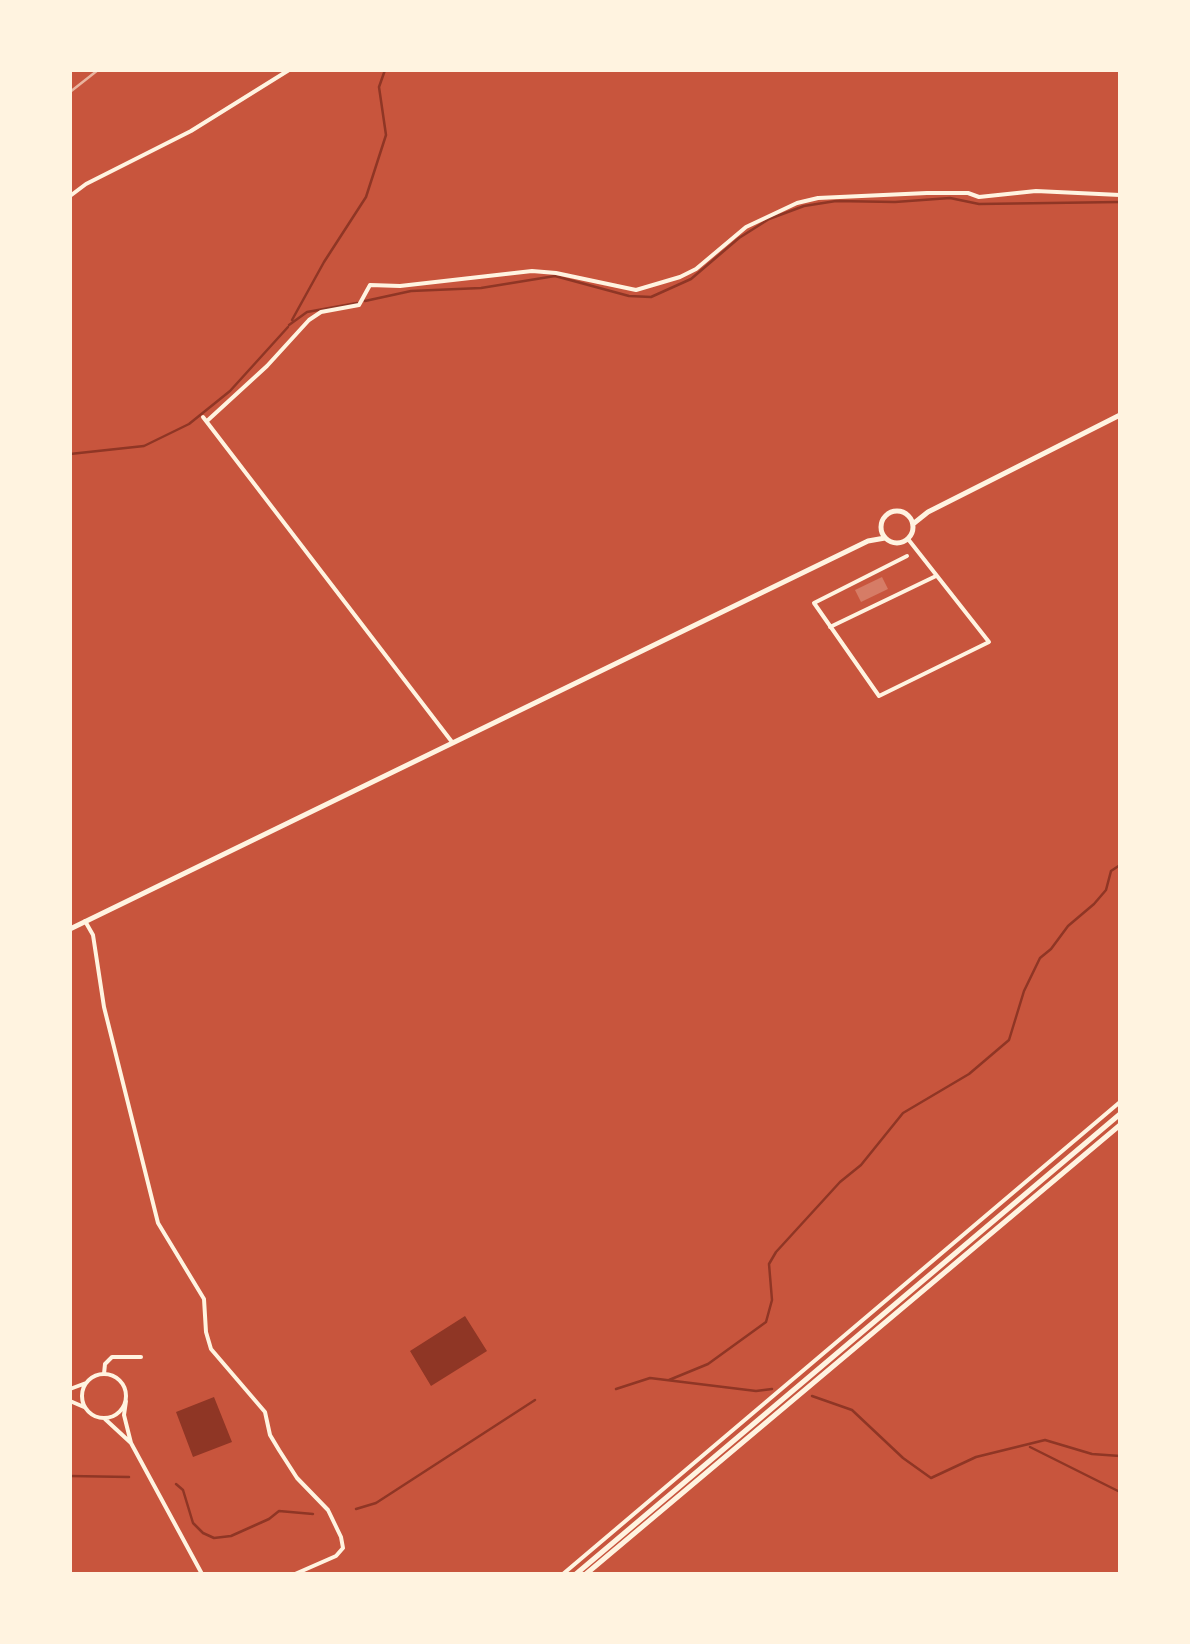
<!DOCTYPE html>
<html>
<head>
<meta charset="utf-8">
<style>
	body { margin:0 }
	#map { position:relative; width:1190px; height:1644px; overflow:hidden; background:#c8553d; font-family:Inter,sans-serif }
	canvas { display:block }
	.frame { position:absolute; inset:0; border:72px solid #fff3e0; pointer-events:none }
</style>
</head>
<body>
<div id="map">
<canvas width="1190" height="1644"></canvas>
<div class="frame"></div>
</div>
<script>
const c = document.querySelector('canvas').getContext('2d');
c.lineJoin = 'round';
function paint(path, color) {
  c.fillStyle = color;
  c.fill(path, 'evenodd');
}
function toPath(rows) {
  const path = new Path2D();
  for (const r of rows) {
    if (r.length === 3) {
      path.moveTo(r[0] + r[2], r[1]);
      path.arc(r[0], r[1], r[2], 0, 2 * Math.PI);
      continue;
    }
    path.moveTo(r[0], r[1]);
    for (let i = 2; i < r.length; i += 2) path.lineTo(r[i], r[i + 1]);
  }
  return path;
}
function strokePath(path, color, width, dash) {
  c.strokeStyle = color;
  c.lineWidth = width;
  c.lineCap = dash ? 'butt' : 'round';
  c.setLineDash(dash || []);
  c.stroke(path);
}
paint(toPath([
	[465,1316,487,1351,431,1386,410,1351],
	[214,1397,232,1442,193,1457,176,1412]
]), '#8f3625');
strokePath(toPath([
	[365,301,411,291,481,288,555,276,629,296,651,297,691,279,739,238,769,219,804,206,836,201,895,202,950,198,979,204,1120,202],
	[292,320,324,262,366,197,386,135,379,87,385,70],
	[289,325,307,312,357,303],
	[70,454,144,446,189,424,230,391,288,327],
	[669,1380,708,1364,766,1322,772,1300,769,1264,776,1252,840,1182,861,1165,903,1113,969,1074,1009,1040,1024,991,1040,958,1051,949,1068,926,1094,904,1106,890,1111,871,1120,865],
	[616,1389,650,1378,756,1391,772,1389],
	[812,1396,852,1410,903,1458,931,1478,976,1457,1045,1440,1092,1454,1120,1456],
	[1030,1447,1120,1492],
	[70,1476,129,1477],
	[176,1484,183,1490,193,1523,203,1533,214,1538,231,1536,269,1519,279,1511,313,1514],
	[356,1509,376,1503,535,1400]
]), '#8f3625', 2.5);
paint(toPath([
	[882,577,888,589,861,602,855,590]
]), '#d67c66');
strokePath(toPath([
	[203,417,452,742],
	[207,421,267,366,309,320,321,312,359,305,370,285,400,286,532,271,556,273,636,290,680,277,696,269,746,227,797,203,818,198,927,193,968,193,979,197,1036,191,1120,195],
	[907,556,814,603,879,696,989,642,908,539],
	[830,627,936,576],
	[85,921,93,935,104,1007,158,1223,204,1299,206,1332,211,1349,265,1412,270,1435,279,1450,297,1478,328,1510,341,1537,343,1548,336,1556,295,1574],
	[104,1396,22],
	[104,1374,105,1364,112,1357,141,1357],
	[70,1389,86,1383],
	[70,1401,84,1407],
	[126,1401,124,1415,131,1443,202,1574],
	[105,1419,131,1443],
	[563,1574,1120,1102]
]), '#fff3e0', 4);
strokePath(toPath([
	[70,196,86,184,191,131,289,70]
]), '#fff3e0', 4);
strokePath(toPath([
	[897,527,16],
	[913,524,928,512,1120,415],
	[70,929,868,541,885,538]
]), '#fff3e0', 5);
strokePath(toPath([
	[576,1574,1120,1114],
	[586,1574,1120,1125]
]), '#fff3e0', 5);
strokePath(toPath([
	[70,92,98,70]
]), '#e9b49f', 2.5);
</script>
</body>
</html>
